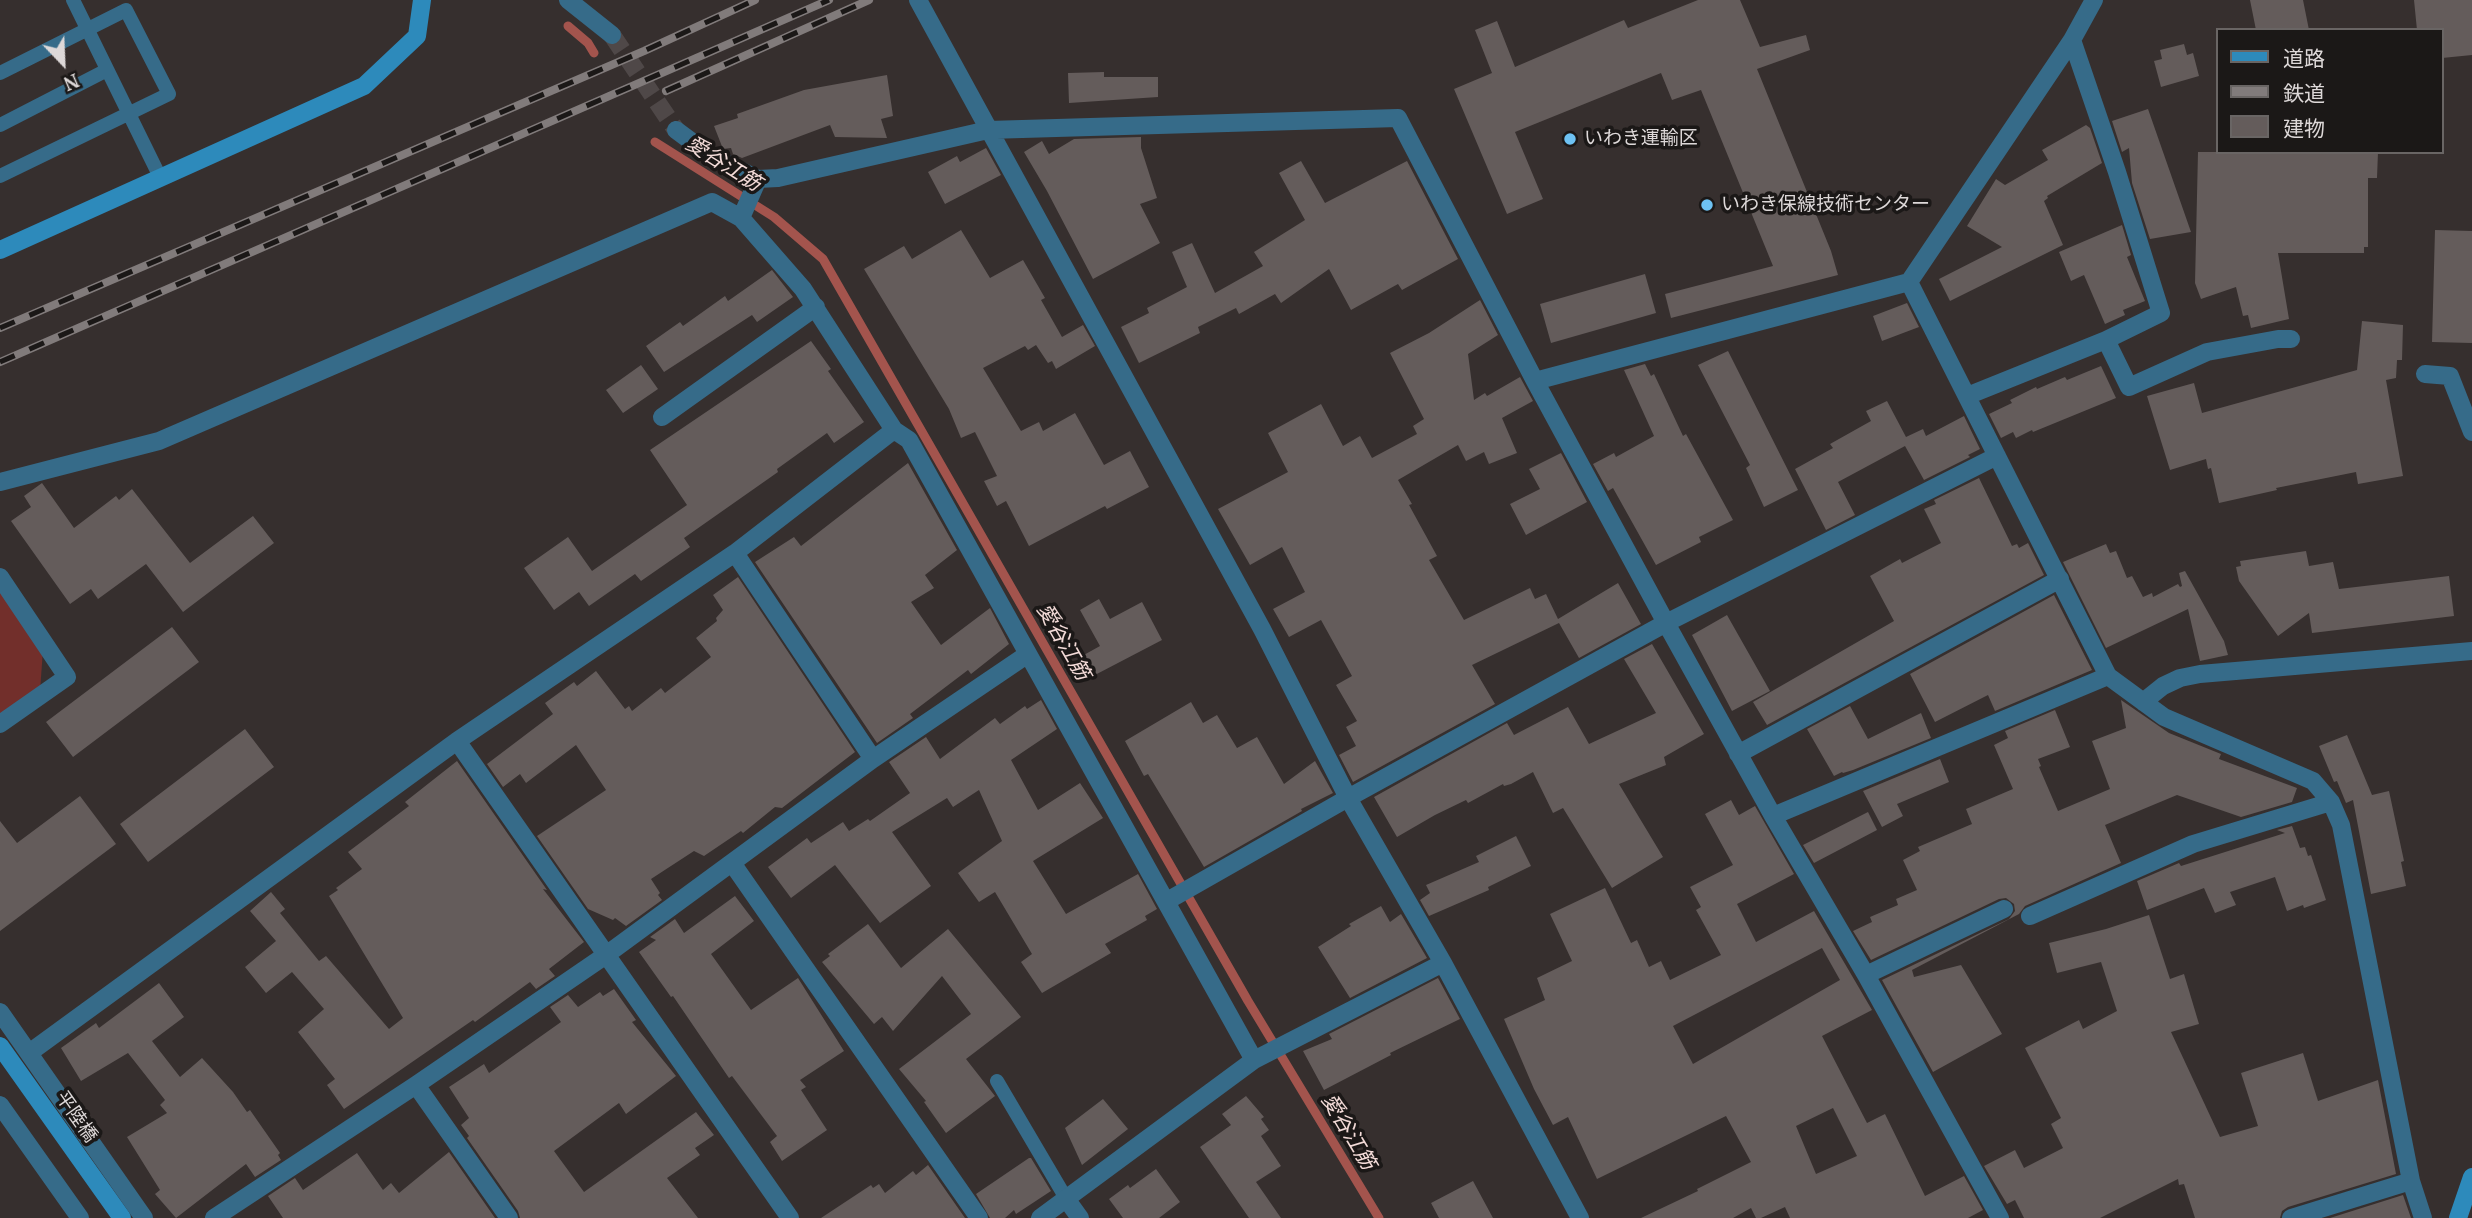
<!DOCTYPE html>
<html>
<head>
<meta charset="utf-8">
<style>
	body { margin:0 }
	#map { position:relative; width:2472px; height:1218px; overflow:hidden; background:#362f2e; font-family:"PT Serif","Noto Sans JP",serif }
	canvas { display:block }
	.legend { position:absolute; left:2216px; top:28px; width:228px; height:126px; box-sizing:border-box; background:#1b1817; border:2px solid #696564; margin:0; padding:9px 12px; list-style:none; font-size:21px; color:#ddd8d8 }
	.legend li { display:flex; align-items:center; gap:14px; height:35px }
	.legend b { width:35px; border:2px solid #696564 }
	.north { position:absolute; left:28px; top:28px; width:70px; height:70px; -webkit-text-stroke:5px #1b1817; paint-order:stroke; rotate:157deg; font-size:19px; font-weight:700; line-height:28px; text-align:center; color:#ddd8d8 }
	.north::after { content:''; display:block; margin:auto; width:24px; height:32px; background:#ddd8d8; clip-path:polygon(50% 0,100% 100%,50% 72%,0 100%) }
</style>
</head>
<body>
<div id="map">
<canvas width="2472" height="1218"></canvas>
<ul class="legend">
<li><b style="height:9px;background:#2d8abb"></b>道路</li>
<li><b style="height:9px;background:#817b7b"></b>鉄道</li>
<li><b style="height:19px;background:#645c5b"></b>建物</li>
</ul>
<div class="north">N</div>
</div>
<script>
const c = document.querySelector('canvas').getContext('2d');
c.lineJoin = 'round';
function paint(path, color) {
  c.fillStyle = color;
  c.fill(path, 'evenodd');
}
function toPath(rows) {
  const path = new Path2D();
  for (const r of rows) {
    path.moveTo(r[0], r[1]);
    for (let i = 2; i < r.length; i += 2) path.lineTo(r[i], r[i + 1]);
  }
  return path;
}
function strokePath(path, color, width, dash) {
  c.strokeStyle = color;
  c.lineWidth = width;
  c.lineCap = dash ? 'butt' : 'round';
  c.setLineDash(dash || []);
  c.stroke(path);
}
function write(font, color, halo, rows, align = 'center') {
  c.font = font + ' "PT Serif","Noto Sans JP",serif';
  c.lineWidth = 7;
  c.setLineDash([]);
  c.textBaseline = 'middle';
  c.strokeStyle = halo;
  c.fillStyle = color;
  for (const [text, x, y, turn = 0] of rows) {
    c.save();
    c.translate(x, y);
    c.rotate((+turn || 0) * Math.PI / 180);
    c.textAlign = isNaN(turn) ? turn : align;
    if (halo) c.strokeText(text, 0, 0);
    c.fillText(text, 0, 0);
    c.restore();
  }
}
paint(toPath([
	[0,585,43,650,40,691,0,718]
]), '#722f2b');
strokePath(toPath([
	[568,26,588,43,594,53],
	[655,142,774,217,823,259,1248,1001,1379,1218]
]), '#a3544d', 9);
paint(toPath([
	[1698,0,1740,0,1760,47,1806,35,1810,50,1757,69,1831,251,1838,275,1671,318,1665,294,1773,266,1701,90,1672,100,1661,73,1515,132,1543,199,1507,214,1454,89,1492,73,1475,30,1497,21,1515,67,1624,20,1628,28],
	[2250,0,2303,0,2309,30,2256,30],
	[2414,0,2472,0,2472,55,2442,58,2442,30,2417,30],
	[2184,44,2187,55,2193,53,2199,76,2161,87,2154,61,2162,59,2160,50],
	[1104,72,1104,77,1158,77,1158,97,1069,103,1068,73],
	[887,75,893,116,881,119,887,138,835,137,830,125,742,158,733,154,731,148,723,149,714,126,738,118,737,114,804,90],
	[2148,109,2191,232,2150,239,2132,183,2129,148,2122,152,2112,121],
	[2086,125,2090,128,2102,163,2047,196,2048,198,2044,201,2063,245,1950,301,1939,279,2002,247,1967,226,1996,179,2005,185,2048,160,2042,150],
	[1141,137,1141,148,1157,198,1140,204,1160,243,1093,279,1047,191,1024,152,1042,141,1049,154,1074,139],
	[986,148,1001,175,945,204,928,172,957,156,960,162],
	[2198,152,2378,152,2377,178,2368,178,2368,247,2364,247,2364,253,2278,253,2289,319,2251,328,2248,315,2243,316,2236,287,2201,299,2195,283],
	[1301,161,1325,203,1407,161,1458,259,1402,290,1398,284,1351,310,1329,269,1281,303,1275,294,1239,314,1236,308,1198,327,1200,333,1139,363,1121,327,1149,313,1147,308,1187,287,1172,252,1192,243,1215,293,1263,266,1254,252,1305,220,1279,173],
	[2122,225,2131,255,2127,257,2145,301,2123,310,2125,315,2105,324,2084,275,2071,281,2059,252],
	[961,230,990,278,1023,260,1045,298,1041,300,1062,337,1083,325,1095,346,1056,369,1052,361,1048,363,1036,345,1028,350,1025,346,983,368,1021,431,1039,422,1043,431,1075,413,1104,465,1130,451,1149,487,1107,509,1105,506,1029,546,1006,501,997,506,984,481,997,476,975,432,961,438,949,409,864,269,904,246,912,259],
	[2435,230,2472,231,2472,343,2432,342],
	[772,270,793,297,757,322,752,315,664,372,646,346,680,322,683,326,725,296,728,301],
	[1645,274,1656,313,1551,343,1540,304],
	[1480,300,1498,335,1468,354,1474,400,1485,393,1487,396,1520,377,1533,401,1502,418,1517,453,1489,464,1484,452,1466,461,1458,445,1398,480,1412,504,1409,505,1437,556,1429,560,1464,620,1530,588,1535,599,1546,594,1558,619,1618,583,1641,624,1579,658,1559,623,1472,665,1495,704,1353,782,1339,755,1356,746,1346,727,1357,721,1336,685,1352,676,1321,620,1289,637,1273,609,1305,592,1282,547,1250,565,1218,509,1288,472,1268,433,1321,404,1343,446,1360,436,1372,458,1417,434,1413,426,1424,419,1390,353,1429,333],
	[1907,303,1919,327,1882,341,1873,316],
	[2362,321,2403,325,2402,360,2397,360,2396,378,2386,380,2403,476,2358,484,2356,472,2276,488,2277,490,2219,503,2211,468,2208,469,2206,459,2170,470,2147,396,2194,383,2202,413,2357,370],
	[811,341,831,369,828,371,864,422,834,443,827,433,777,469,778,472,684,538,690,547,641,581,635,574,589,606,579,592,554,610,524,568,568,537,592,571,687,505,650,450],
	[1728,351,1798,490,1764,507,1746,468,1750,465,1698,365],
	[1645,364,1651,376,1654,374,1683,436,1686,434,1733,520,1699,537,1701,542,1656,565,1613,488,1608,491,1593,464,1614,453,1616,457,1654,436,1624,370],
	[641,365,658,389,623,413,606,390],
	[2101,366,2116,398,2033,432,2032,430,2016,438,2013,432,2001,438,1989,414,2012,403,2010,400,2036,387,2037,389,2065,377,2067,380],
	[1887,401,1906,437,1923,429,1926,436,1964,416,1980,449,1968,455,1970,457,1924,480,1905,446,1838,482,1855,515,1826,530,1795,469,1833,448,1830,444,1871,421,1866,411],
	[1561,453,1587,502,1526,535,1510,504,1540,489,1529,469],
	[908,463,957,550,925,575,934,588,911,602,941,645,990,608,1009,644,971,674,968,670,910,714,913,718,877,743,755,562,794,537,801,546],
	[1979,478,2012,546,2017,544,2019,548,2028,543,2044,575,1767,725,1753,702,1894,621,1870,576,1900,559,1902,563,1941,543,1924,509,1936,504,1934,500],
	[42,483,74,528,116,496,119,500,132,489,190,563,253,516,274,543,183,612,146,564,98,599,91,589,70,604,11,521,31,507,24,496],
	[2106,544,2110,553,2116,551,2127,578,2132,576,2143,597,2152,593,2153,597,2178,584,2180,587,2182,586,2179,573,2185,571,2224,641,2228,655,2200,661,2188,609,2106,648,2063,562],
	[2306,551,2309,566,2333,562,2339,589,2449,576,2454,616,2312,633,2309,613,2278,636,2239,581,2236,567,2241,566,2240,561],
	[738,577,855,752,782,808,775,807,743,833,741,831,704,856,694,851,651,879,660,893,658,895,662,900,626,926,615,918,613,920,588,909,537,836,606,790,576,745,526,783,520,774,503,787,487,764,553,714,545,703,574,682,577,686,596,671,625,709,629,706,632,711,661,688,665,693,711,657,696,638,717,621,716,618,723,610,713,595],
	[2054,595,2092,670,1995,711,1988,695,1935,722,1910,674],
	[1099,599,1110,619,1142,602,1162,640,1093,676,1082,656,1100,646,1080,610],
	[1727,615,1770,691,1732,711,1692,635],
	[172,627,199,662,73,757,46,722],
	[1652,644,1704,734,1664,757,1666,765,1619,784,1663,857,1612,888,1563,808,1553,813,1533,772,1511,784,1504,786,1503,784,1468,803,1466,800,1435,815,1397,837,1374,797,1507,723,1514,735,1568,707,1589,744,1656,713,1624,659],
	[1041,700,1057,729,1011,760,1038,810,1080,783,1103,818,1033,861,1066,914,1138,874,1157,909,1145,916,1147,920,1105,944,1111,953,1042,993,1021,962,1032,954,995,892,979,902,958,873,1002,841,979,790,953,807,947,798,892,832,931,886,880,923,835,865,791,898,768,867,807,838,811,843,843,822,849,831,868,819,870,821,910,793,889,762,926,737,940,759,995,718,1000,724,1025,706,1027,709],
	[2121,700,2169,733,2221,754,2219,759,2297,788,2292,802,2241,817,2177,795,2105,825,2121,863,2025,906,2019,914,1912,970,1914,977,1961,965,2002,1034,1933,1072,1882,980,2009,919,2015,911,2014,904,2006,898,1999,899,1871,960,1853,931,1872,922,1870,917,1898,905,1896,899,1917,890,1903,860,1920,851,1918,847,1972,824,1966,809,2013,789,1994,745,2008,738,2005,731,2055,710,2070,747,2038,759,2041,766,2039,767,2058,811,2110,789,2092,741,2126,728],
	[1191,702,1203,723,1217,715,1237,748,1257,737,1284,784,1315,761,1333,793,1301,809,1302,811,1204,867,1148,774,1144,776,1125,741],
	[1850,706,1868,739,1921,713,1931,738,1853,770,1843,773,1842,772,1834,776,1807,729],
	[245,729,274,767,148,862,120,824],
	[2347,735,2372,795,2389,791,2404,861,2401,862,2406,886,2371,894,2353,800,2346,803,2337,781,2334,782,2319,746],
	[1940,759,1949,782,1897,804,1903,816,1882,827,1863,791],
	[457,761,547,890,543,889,584,942,549,969,555,976,536,989,530,982,475,1022,473,1020,344,1109,327,1085,335,1079,298,1032,324,1009,292,972,266,993,245,967,276,941,250,911,271,892,285,909,280,913,319,961,326,956,389,1029,403,1018,329,896,338,890,336,888,362,869,348,852,409,806,405,802],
	[80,796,116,844,0,931,0,821,17,843],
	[1731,800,1739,815,1755,806,1794,874,1737,904,1756,942,1814,911,1872,1010,1822,1036,1867,1123,1885,1114,1925,1196,1964,1176,1983,1210,1968,1218,1790,1218,1785,1207,1761,1218,1756,1218,1751,1208,1733,1218,1641,1218,1698,1191,1697,1189,1751,1162,1726,1116,1597,1179,1568,1117,1553,1125,1534,1089,1504,1019,1545,1000,1537,978,1572,961,1550,914,1605,888,1631,943,1637,940,1649,967,1661,961,1670,980,1721,955,1696,910,1701,907,1690,887,1733,865,1705,814],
	[1822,948,1840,980,1693,1064,1673,1026],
	[1833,1108,1857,1156,1816,1174,1796,1126],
	[1868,812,1877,830,1814,863,1803,845],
	[2292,826,2300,848,2305,847,2308,856,2311,855,2326,900,2304,908,2303,905,2287,911,2275,877,2230,892,2236,905,2215,913,2204,888,2147,910,2137,881,2179,863,2181,866,2285,833,2277,830],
	[1516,836,1531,866,1488,887,1489,890,1429,916,1420,900,1430,893,1426,885,1479,862,1476,856],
	[735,896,754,921,711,954,751,1010,798,978,844,1051,800,1080,806,1087,801,1090,827,1130,782,1161,770,1142,777,1136,732,1076,729,1078,673,996,671,997,639,952,656,940,650,937,675,919,684,933],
	[1381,906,1390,922,1401,914,1427,958,1350,998,1318,947,1351,926,1349,924],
	[2149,915,2170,979,2184,974,2199,1024,2171,1032,2220,1137,2258,1126,2241,1073,2303,1053,2318,1101,2378,1080,2396,1174,2288,1207,2282,1211,2280,1218,2195,1218,2184,1184,2179,1185,2178,1179,2100,1218,2024,1218,2015,1200,2007,1204,1984,1166,2015,1150,2024,1168,2063,1148,2051,1124,2061,1118,2059,1114,2025,1048,2079,1020,2083,1029,2117,1011,2101,962,2057,973,2049,943,2106,929],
	[868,924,901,968,948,929,1021,1017,966,1059,995,1096,946,1133,924,1102,926,1101,899,1069,971,1014,942,976,893,1031,882,1017,874,1024,822,962,830,956,828,954],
	[1438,978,1460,1019,1390,1053,1391,1055,1324,1090,1303,1051,1332,1039,1329,1034],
	[159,983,184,1017,152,1041,180,1077,202,1058,233,1092,247,1112,250,1110,280,1153,278,1155,281,1160,255,1177,246,1164,176,1218,155,1194,160,1190,127,1137,167,1113,160,1105,165,1100,128,1053,81,1081,61,1048,96,1023,99,1028],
	[614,989,636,1020,632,1022,676,1076,626,1114,619,1103,554,1151,584,1192,696,1112,714,1135,695,1148,700,1155,667,1178,698,1218,520,1218,518,1211,467,1138,469,1136,461,1125,469,1118,449,1087,484,1064,489,1073,561,1022,550,1007,568,995,578,1007,600,992,603,996],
	[1246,1096,1264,1117,1261,1119,1269,1130,1261,1136,1281,1166,1256,1182,1281,1218,1249,1218,1200,1147,1231,1125,1222,1114],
	[1103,1099,1128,1129,1082,1165,1065,1128],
	[449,1152,495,1218,283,1218,268,1196,295,1178,303,1190,357,1153,383,1190,391,1183,399,1193],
	[1029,1158,1031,1158,1051,1191,1016,1214,1014,1210,1005,1218,990,1218,976,1194],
	[928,1165,965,1218,821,1218,871,1185,873,1188,879,1184,885,1193,913,1171,916,1175],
	[1156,1169,1180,1202,1159,1218,1123,1218,1109,1199,1128,1185,1130,1188],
	[1473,1181,1493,1218,1439,1218,1431,1203],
	[2403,1195,2411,1218,2330,1218]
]), '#645c5b');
strokePath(toPath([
	[612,35,676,130]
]), '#4f4848', 18, [18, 9]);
strokePath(toPath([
	[73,0,160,177],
	[0,73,126,10,169,94,0,176],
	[0,125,107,70],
	[997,1081,1067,1200]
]), '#366b89', 14);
strokePath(toPath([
	[568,0,612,35],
	[918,0,1262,629,1348,798,1443,963,1580,1218],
	[676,130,711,156,758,179,778,178,988,130,1398,118,1535,381,1666,623,1773,816,1866,975,2000,1218],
	[741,218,758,179],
	[1909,282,2108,676,2164,717,2313,781,2331,802,2341,825,2411,1181,2423,1218],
	[2106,340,2129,387,2207,352,2278,339,2291,339],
	[2425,374,2450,376,2472,432],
	[1535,381,1909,282,2072,40,2094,0],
	[1967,396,2106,340,2161,313,2117,172,2072,40],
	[662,417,816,307],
	[0,482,159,441,712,202,741,218,803,289,894,430,909,440,1254,1060],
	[735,553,873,759],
	[0,577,67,677,0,724],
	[2143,702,2163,686,2180,678,2200,674,2472,651],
	[457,741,790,1218],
	[1738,754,2060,579],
	[1773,816,2108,676],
	[732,863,979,1218],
	[1167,901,1348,798,1666,623,1997,456],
	[2030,916,2193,844,2331,802],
	[1866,975,2004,909],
	[0,1012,144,1218],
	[29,1053,457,741,735,553,894,430],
	[416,1085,509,1218],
	[0,1105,80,1218],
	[1067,1200,1080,1218],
	[214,1218,416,1085,606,955,873,759,1028,654],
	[1040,1218,1254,1060,1443,963],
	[2291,1218,2411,1181]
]), '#366b89', 18);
strokePath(toPath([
	[0,250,364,86,417,36,422,0],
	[0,1046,122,1218],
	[2458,1218,2472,1177]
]), '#2d8abb', 18);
const rail = toPath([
	[666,91,869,0],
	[0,328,644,51,755,0],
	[0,362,829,0]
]);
strokePath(rail, '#817b7b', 8);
strokePath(rail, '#1b1817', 5, [16]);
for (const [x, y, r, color] of [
	[1570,139,7,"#6ec2f3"],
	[1707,205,7,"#6ec2f3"]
]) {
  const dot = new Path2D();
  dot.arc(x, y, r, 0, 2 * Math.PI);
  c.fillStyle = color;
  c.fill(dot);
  strokePath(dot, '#1b1817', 2.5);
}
write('19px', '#ddd8d8', '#1b1817', [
	["いわき運輸区",1584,139],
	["いわき保線技術センター",1721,205]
], 'left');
write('19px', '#ddd8d8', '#1b1817', [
	["平陸橋",76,1117,55]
]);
write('italic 21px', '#f3dbd8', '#1b1817', [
	["愛谷江筋",723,164,32],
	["愛谷江筋",1063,642,60],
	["愛谷江筋",1348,1132,59]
]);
</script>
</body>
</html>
